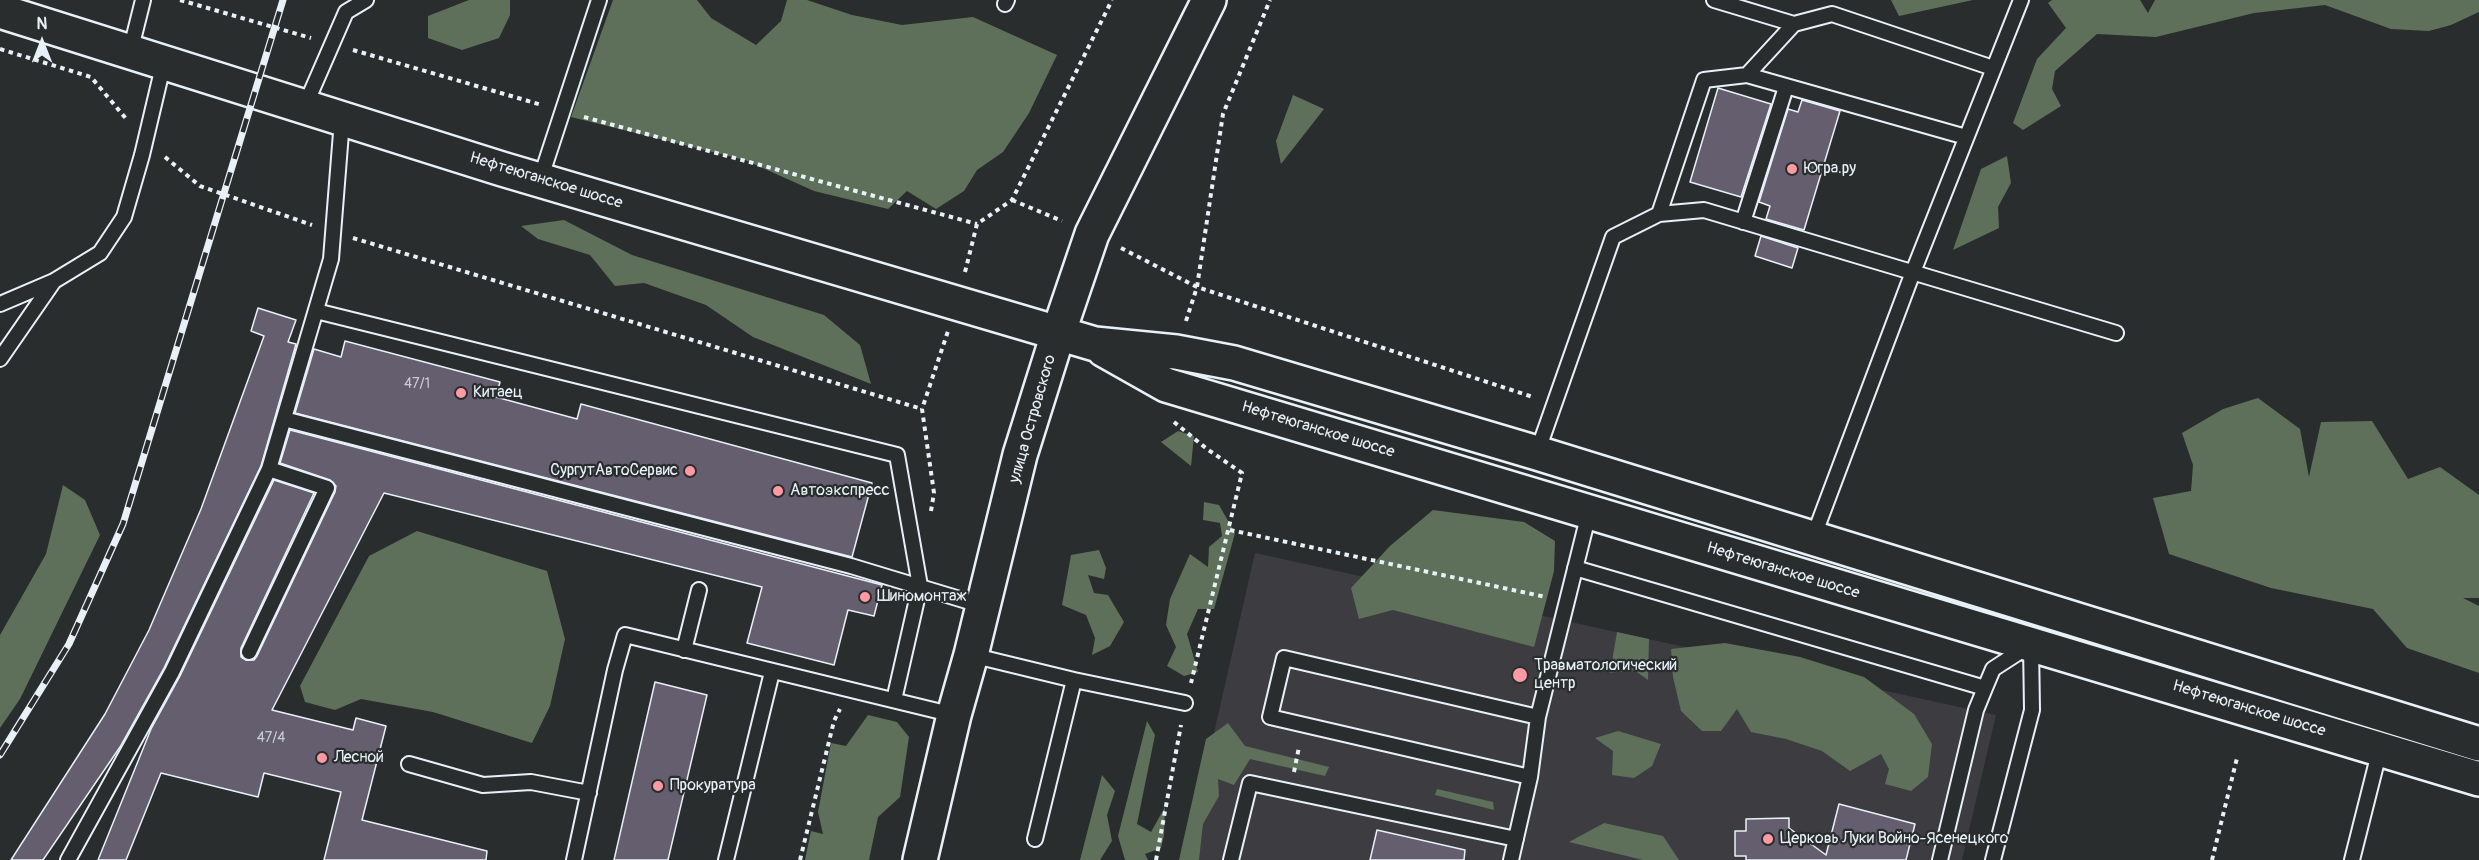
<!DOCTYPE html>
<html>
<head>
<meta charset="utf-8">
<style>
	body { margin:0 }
	#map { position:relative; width:2479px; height:860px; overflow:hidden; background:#2a2d2e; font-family:Pangolin,sans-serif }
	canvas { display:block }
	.north { position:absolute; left:12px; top:12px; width:60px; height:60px; -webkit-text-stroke:4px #2a2d2e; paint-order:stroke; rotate:0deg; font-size:16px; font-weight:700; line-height:24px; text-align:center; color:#e8f1f8 }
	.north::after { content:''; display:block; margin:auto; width:21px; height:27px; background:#e8f1f8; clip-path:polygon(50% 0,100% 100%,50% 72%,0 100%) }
</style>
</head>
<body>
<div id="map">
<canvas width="2479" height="860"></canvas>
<div class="north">N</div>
</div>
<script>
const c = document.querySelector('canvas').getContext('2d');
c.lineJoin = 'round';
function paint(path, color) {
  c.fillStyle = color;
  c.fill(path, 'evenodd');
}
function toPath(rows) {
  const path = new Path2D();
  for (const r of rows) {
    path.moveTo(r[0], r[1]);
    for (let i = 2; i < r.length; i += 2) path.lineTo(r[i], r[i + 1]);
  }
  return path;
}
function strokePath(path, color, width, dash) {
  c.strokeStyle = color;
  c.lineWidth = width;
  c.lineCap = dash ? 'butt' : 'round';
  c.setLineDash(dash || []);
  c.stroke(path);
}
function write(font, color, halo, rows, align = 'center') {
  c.font = font + ' Pangolin,sans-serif';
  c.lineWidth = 4.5;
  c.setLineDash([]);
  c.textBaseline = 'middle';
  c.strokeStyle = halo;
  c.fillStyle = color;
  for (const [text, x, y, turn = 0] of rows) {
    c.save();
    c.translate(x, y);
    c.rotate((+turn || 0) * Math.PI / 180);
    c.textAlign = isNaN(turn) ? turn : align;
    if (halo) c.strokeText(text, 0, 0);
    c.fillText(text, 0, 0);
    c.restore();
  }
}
paint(toPath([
	[1255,553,1996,715,1962,860,1185,860]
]), '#3c3c41');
paint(toPath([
	[469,0,510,0,510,15,499,38,462,50,428,38,428,16],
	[613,0,697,0,711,18,756,45,781,21,787,0,807,0,852,15,902,25,973,17,1057,55,1029,113,1003,152,977,170,964,191,936,209,907,191,888,209,814,191,745,160,571,117],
	[1891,0,1973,0,1899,16],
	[2052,0,2140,0,2148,13,2155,0,2479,0,2479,12,2451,25,2429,31,2391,29,2325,5,2254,13,2156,37,2097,34,2055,71,2052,89,2061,106,2023,130,2013,123,2037,59,2066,28,2048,3],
	[1293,95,1324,109,1281,164,1276,141],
	[2007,156,2011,183,1998,207,1999,228,1953,250,1981,169],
	[564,220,632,255,824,315,860,345,871,384,753,337,706,305,644,283,615,286,590,255,538,239,521,226],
	[2258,398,2300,429,2309,477,2321,422,2372,421,2408,479,2440,467,2479,495,2479,598,2463,598,2479,606,2479,673,2407,648,2373,609,2271,588,2169,554,2153,498,2191,491,2193,465,2182,433,2223,409],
	[1178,431,1194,436,1191,466,1161,442],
	[63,485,85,500,100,535,20,699,0,728,0,635,46,554],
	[1204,502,1219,505,1235,533,1214,609,1198,609,1187,634,1198,672,1184,676,1167,666,1176,647,1166,625,1170,599,1190,554,1208,567,1209,547,1222,536,1220,523,1203,520],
	[1433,510,1524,522,1555,541,1554,571,1534,647,1393,610,1359,619,1351,588,1390,546],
	[417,531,547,571,565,639,550,706,532,743,433,712,361,699,335,710,305,702,300,686,369,556],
	[1099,550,1106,568,1104,579,1088,575,1094,593,1108,595,1124,622,1110,646,1092,655,1095,638,1086,615,1062,605,1071,555],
	[1617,632,1649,639,1648,680,1634,670,1610,673],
	[1725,643,1800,657,1864,677,1914,714,1932,744,1928,777,1911,791,1885,784,1889,769,1881,754,1850,771,1822,751,1786,739,1751,732,1737,709,1721,731,1702,731,1681,711,1673,677,1671,649],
	[868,715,897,722,909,737,900,797,878,817,869,860,805,860,811,831,823,834,818,812,831,743,846,746],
	[1147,721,1155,735,1137,824,1151,832,1165,807,1164,835,1161,848,1145,854,1148,860,1125,860,1118,836],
	[1228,723,1245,746,1329,767,1325,776,1250,759,1234,785,1218,779,1219,796,1203,824,1199,860,1179,860,1206,739],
	[1618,731,1661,744,1652,766,1634,778,1612,775,1613,751,1595,738],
	[1102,775,1115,791,1107,815,1112,841,1100,860,1080,860],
	[1437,789,1493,802,1494,810,1435,795],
	[1604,823,1663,836,1679,860,1643,860,1569,842]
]), '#5e7059');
const building = toPath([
	[1718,88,1771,104,1741,197,1690,182,1718,88],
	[1802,100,1840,111,1804,230,1766,219,1770,206,1759,202,1788,109,1798,112,1802,100],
	[1761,236,1798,248,1792,268,1755,256,1761,236],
	[258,308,296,320,288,342,296,344,261,466,164,668,120,747,43,860,11,860,105,714,149,630,201,509,264,336,251,331,258,308],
	[345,341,500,382,496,397,577,419,581,404,872,483,852,557,295,413,314,349,341,357,345,341],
	[290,430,882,585,874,616,848,610,834,665,747,643,762,587,384,493,272,710,353,730,356,718,386,726,362,820,487,851,486,860,324,860,341,792,264,773,258,797,161,773,126,860,98,860,151,729,180,676,274,480,314,493,241,648,241,657,246,660,254,660,257,656,335,492,336,486,330,480,280,463,290,430],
	[655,682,707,695,703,712,668,860,614,860,655,682],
	[1839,804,1915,824,1906,860,1746,860,1746,856,1735,856,1735,831,1746,831,1746,819,1789,818,1789,828,1826,855,1839,804],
	[1377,830,1465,850,1464,860,1370,860,1377,830]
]);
paint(building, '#655e6e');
strokePath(building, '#e8f1f8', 1.5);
const service = toPath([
	[1714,0,1794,24],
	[1005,4,1007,0],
	[130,52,143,0],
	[1747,75,1794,24,1832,14,1993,68],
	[305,106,346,12,366,0],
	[540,180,599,0],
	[1659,214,1704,80,1747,75,1966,137],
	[1743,222,1786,87],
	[0,304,54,281,100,253,124,217,142,155,164,62],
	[316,311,897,455,920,586,894,700],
	[0,359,54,281],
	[284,419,851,566,983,606],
	[1537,453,1613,237,1659,214,1704,210,2116,333],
	[1813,538,1913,272,2021,0],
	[1575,568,1985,688],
	[684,650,699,590],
	[249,652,327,488,269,469],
	[971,655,1074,680,1185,703],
	[409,764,483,785,531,782,589,793],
	[1530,777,1270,717,1284,658,1538,717],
	[1035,839,1074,680],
	[68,860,172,672,269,469,331,259,342,120],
	[574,860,615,670,625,635,954,715],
	[726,860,772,672],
	[1231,860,1250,783,1516,839],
	[1511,860,1530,777,1538,717,1589,513],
	[1940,860,1976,710,1985,688,1993,669,2027,647],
	[1993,860,2032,710,2031,644],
	[2352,860,2380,749]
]);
const secondary = toPath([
	[920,860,954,715,971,655,1020,455,1058,334,1092,234,1209,0]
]);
const primary = toPath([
	[0,11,502,169,1095,344,1176,352,1234,363,1537,453,2479,744],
	[1104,350,1166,385,2479,779]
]);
strokePath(service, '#e8f1f8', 18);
strokePath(secondary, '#e8f1f8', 38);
strokePath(primary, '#e8f1f8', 38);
strokePath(toPath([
	[180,0,311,38],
	[0,49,91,77,128,121],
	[353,50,542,105],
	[584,117,977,224],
	[165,157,200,186,312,225],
	[1012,200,1062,221],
	[353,238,922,409],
	[1121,248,1197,287,1533,397],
	[965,272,977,224,1012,200,1112,0],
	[1186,321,1197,287,1223,114,1270,0],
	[1174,422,1207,449,1242,473,1191,683],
	[931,511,934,493,922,409,948,331],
	[1230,530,1546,597],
	[1294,772,1299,747],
	[800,860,834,721,840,709],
	[1156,860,1181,725],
	[2212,860,2237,758]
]), '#e8f1f8', 4, [4.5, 4.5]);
strokePath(service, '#2a2d2e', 14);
strokePath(secondary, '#2a2d2e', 33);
strokePath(primary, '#2a2d2e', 33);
const rail = toPath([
	[0,755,69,644,123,524,283,0]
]);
strokePath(rail, '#e8f1f8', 7);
strokePath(rail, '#2a2d2e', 4.5, [14]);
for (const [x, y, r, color] of [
	[1792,169,6,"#ff9aa2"],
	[461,393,6,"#ff9aa2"],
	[690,471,6,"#ff9aa2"],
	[778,491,6,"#ff9aa2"],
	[865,597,6,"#ff9aa2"],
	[1520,675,8,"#ff9aa2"],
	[322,758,6,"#ff9aa2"],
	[658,786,6,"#ff9aa2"],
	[1768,839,6,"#ff9aa2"]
]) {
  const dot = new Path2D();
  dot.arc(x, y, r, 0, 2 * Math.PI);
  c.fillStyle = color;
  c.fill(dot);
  strokePath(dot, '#2a2d2e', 2);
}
write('14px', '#c7ccd6', null, [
	["47/1",417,384],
	["47/4",271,738]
]);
write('16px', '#e8f1f8', '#2a2d2e', [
	["Югра.ру",1804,169],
	["Китаец",473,393],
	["СургутАвтоСервис",678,471,"right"],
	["Автоэкспресс",790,491],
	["Шиномонтаж",877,597],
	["Травматологический",1534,666],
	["центр",1534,684],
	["Лесной",334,758],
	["Прокуратура",670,786],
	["Церковь Луки Войно-Ясенецкого",1780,839]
], 'left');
write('16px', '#e8f1f8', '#2a2d2e', [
	["Нефтеюганское шоссе",546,181,17],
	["улица Островского",1033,419,-74],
	["Нефтеюганское шоссе",1318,430,17],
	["Нефтеюганское шоссе",1783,571,17],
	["Нефтеюганское шоссе",2249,709,17]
]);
</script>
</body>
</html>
